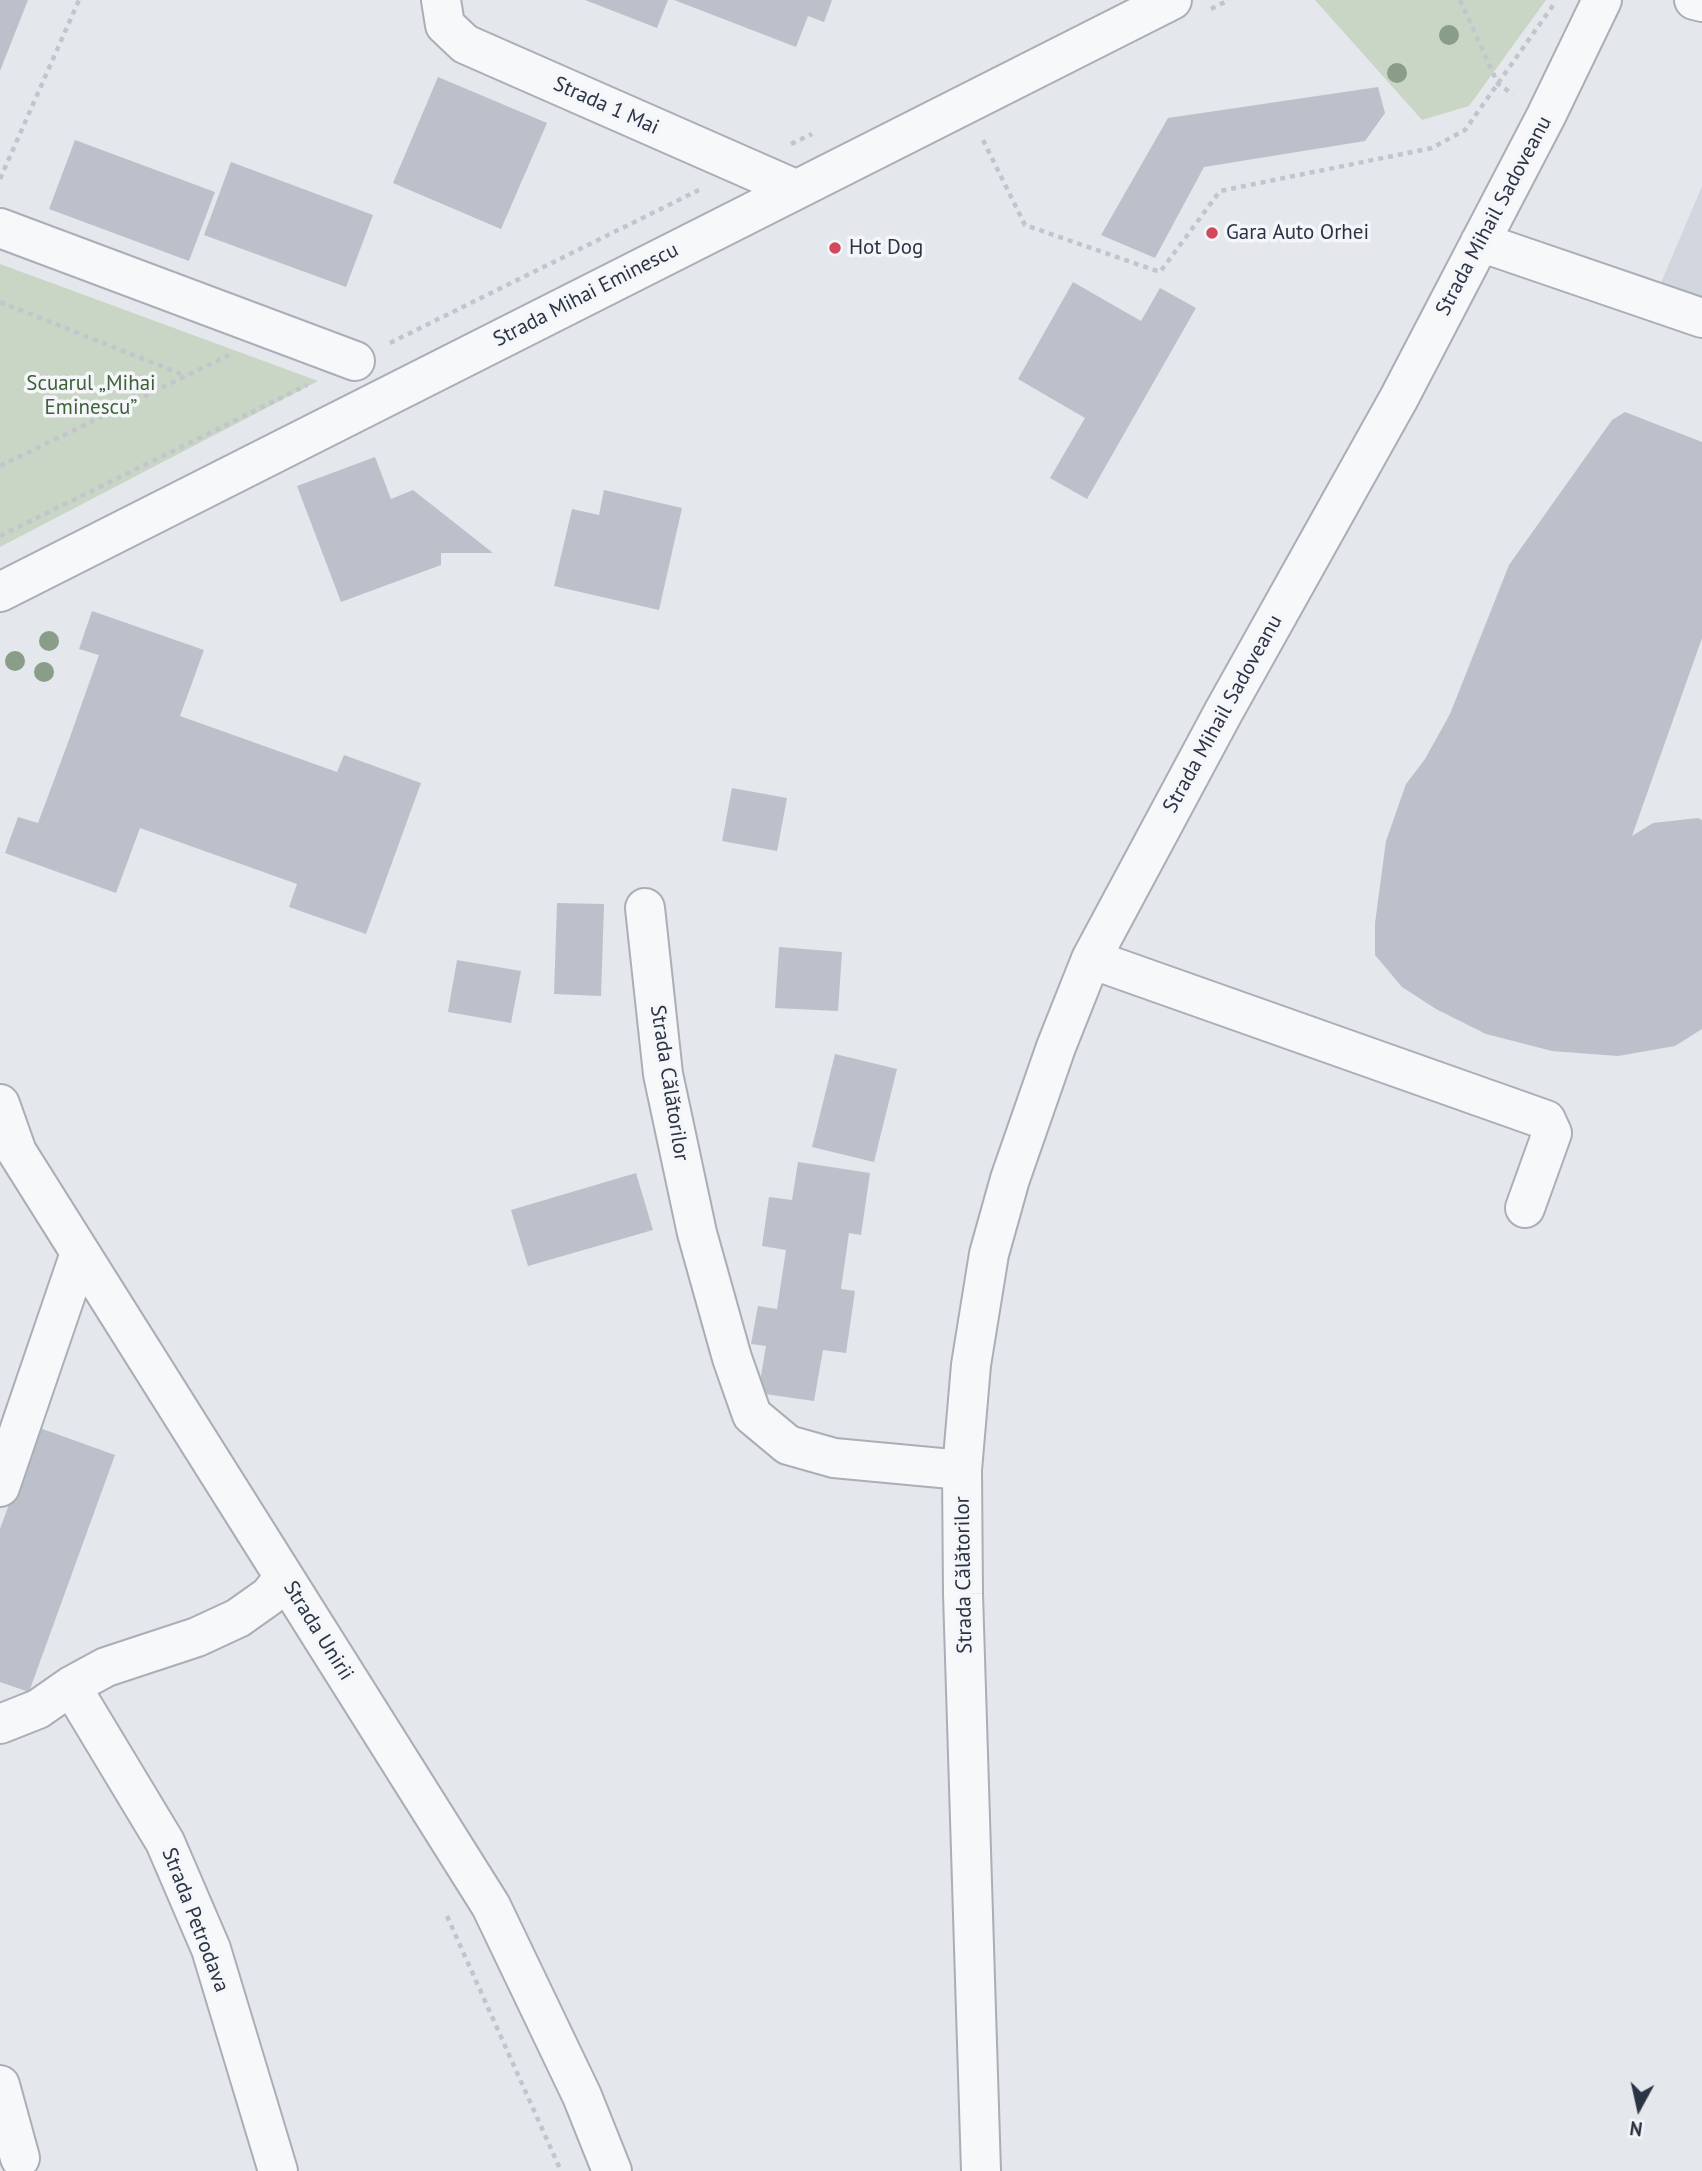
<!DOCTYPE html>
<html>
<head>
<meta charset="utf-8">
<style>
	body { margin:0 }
	#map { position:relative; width:1702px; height:2171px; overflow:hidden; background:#e4e7ec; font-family:"PT Sans",sans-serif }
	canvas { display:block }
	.north { position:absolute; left:1604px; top:2073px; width:70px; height:70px; -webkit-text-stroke:5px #f4f6f9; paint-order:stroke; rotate:188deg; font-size:19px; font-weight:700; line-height:28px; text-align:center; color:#2b3445 }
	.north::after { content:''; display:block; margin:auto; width:24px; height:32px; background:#2b3445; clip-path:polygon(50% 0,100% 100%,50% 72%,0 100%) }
</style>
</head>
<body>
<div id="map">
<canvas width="1702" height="2171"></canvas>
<div class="north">N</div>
</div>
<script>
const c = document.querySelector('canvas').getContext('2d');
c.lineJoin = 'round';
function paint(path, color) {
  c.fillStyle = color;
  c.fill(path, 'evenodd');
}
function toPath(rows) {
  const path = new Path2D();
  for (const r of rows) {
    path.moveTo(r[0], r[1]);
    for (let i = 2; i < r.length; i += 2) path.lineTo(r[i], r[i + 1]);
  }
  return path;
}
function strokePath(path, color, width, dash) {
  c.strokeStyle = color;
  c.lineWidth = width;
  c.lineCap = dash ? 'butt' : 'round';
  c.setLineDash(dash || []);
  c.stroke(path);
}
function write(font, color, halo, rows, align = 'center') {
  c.font = font + ' "PT Sans",sans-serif';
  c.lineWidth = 7;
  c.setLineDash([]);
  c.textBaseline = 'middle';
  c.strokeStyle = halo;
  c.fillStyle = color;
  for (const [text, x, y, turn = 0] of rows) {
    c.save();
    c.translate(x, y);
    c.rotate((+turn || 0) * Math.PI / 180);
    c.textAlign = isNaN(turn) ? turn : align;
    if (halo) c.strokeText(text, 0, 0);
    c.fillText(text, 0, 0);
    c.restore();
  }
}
paint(toPath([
	[1702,186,1702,336,1647,316]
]), '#d2d6de');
paint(toPath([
	[1315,0,1546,0,1469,106,1422,120],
	[0,264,318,381,0,547]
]), '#c9d6c5');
paint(toPath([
	[0,0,28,0,0,71],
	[585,0,668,0,657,28],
	[674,0,832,0,824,22,808,16,796,47],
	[438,77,547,123,501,229,393,183],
	[1378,87,1385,113,1365,141,1204,167,1155,258,1101,235,1168,118],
	[75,140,215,192,189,261,49,209],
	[231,162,373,215,346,287,204,235],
	[1073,282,1141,321,1160,288,1196,308,1087,499,1050,478,1085,418,1018,379],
	[1625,412,1702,442,1702,638,1632,836,1653,823,1698,818,1702,820,1702,1029,1675,1046,1618,1056,1552,1051,1486,1034,1436,1009,1402,987,1375,955,1375,923,1386,841,1406,784,1425,759,1450,714,1509,565,1612,420],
	[375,457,391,499,413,490,493,553,441,553,441,565,341,602,297,486],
	[604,490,682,508,659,610,554,586,572,509,599,515],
	[92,611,204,650,180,716,337,772,344,755,421,783,366,934,289,907,297,884,140,828,116,893,5,853,18,817,38,823,70,737,99,655,79,649],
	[732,788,787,798,777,851,722,841],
	[557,903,604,904,601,996,554,994],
	[779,947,842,952,838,1011,775,1008],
	[457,960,521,971,511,1023,448,1012],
	[835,1054,897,1069,874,1162,812,1147],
	[798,1162,870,1173,861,1235,849,1233,841,1289,855,1291,846,1353,823,1350,814,1401,758,1393,766,1346,751,1344,758,1306,777,1309,786,1250,762,1246,769,1197,792,1200],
	[636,1173,653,1230,528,1266,511,1210],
	[37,1427,115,1455,29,1692,0,1682,0,1529]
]), '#bbc0ca');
const minor = toPath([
	[441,0,445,25,465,44,795,189],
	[1694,0,1702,2],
	[0,228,355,361],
	[1480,242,1702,318],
	[0,592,1172,0],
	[645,908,663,1074,697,1233,732,1358,752,1415,788,1445,834,1458,962,1470],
	[1091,959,1546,1120,1552,1133,1525,1208],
	[0,1104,17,1152,491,1906,582,2096,612,2171],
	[0,1487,80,1253],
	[71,1686,165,1842,211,1949,278,2171],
	[0,1724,38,1709,71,1686,106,1667,197,1637,238,1618,269,1596,284,1577],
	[0,2085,20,2158],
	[981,2171,963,1594,962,1470,971,1365,989,1254,1010,1179,1056,1047,1091,959,1224,711,1399,398,1546,116,1602,0]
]);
strokePath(minor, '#a9aeb7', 42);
strokePath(toPath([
	[1460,0,1498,84,1513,94],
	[1211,9,1229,0],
	[983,140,1025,225,1160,272,1220,191,1432,148,1465,130,1554,4],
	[791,144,812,134],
	[0,179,79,0],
	[0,302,186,376],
	[390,343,699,190],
	[0,466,229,355],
	[0,536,307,385],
	[447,1916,561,2171]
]), '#c2c5cb', 4.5, [5, 5]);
strokePath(minor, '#f7f8fa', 38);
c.fillStyle = '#899d89';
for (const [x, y] of [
	[1449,35],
	[1397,73],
	[49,641],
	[15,661],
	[44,672]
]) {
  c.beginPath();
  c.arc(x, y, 10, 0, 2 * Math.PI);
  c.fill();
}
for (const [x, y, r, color] of [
	[1212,233,7,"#d1495b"],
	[835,248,7,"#d1495b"]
]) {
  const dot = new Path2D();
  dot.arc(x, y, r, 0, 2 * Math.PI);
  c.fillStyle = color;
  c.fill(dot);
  strokePath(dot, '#f4f6f9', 2.5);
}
write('21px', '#2b3445', '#f4f6f9', [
	["Strada 1 Mai",606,106,24],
	["Strada Mihail Sadoveanu",1494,216,-62],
	["Strada Mihai Eminescu",586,295,-27],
	["Strada Mihail Sadoveanu",1223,714,-61],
	["Strada Călătorilor",669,1083,81],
	["Strada Călătorilor",964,1575,-91],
	["Strada Unirii",318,1631,58],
	["Strada Petrodava",195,1920,69]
]);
write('21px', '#2b3445', '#f4f6f9', [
	["Gara Auto Orhei",1226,233],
	["Hot Dog",849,248]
], 'left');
write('21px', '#3f6138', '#f4f6f9', [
	["Scuarul „Mihai",91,384],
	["Eminescu”",91,408]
]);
</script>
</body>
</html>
